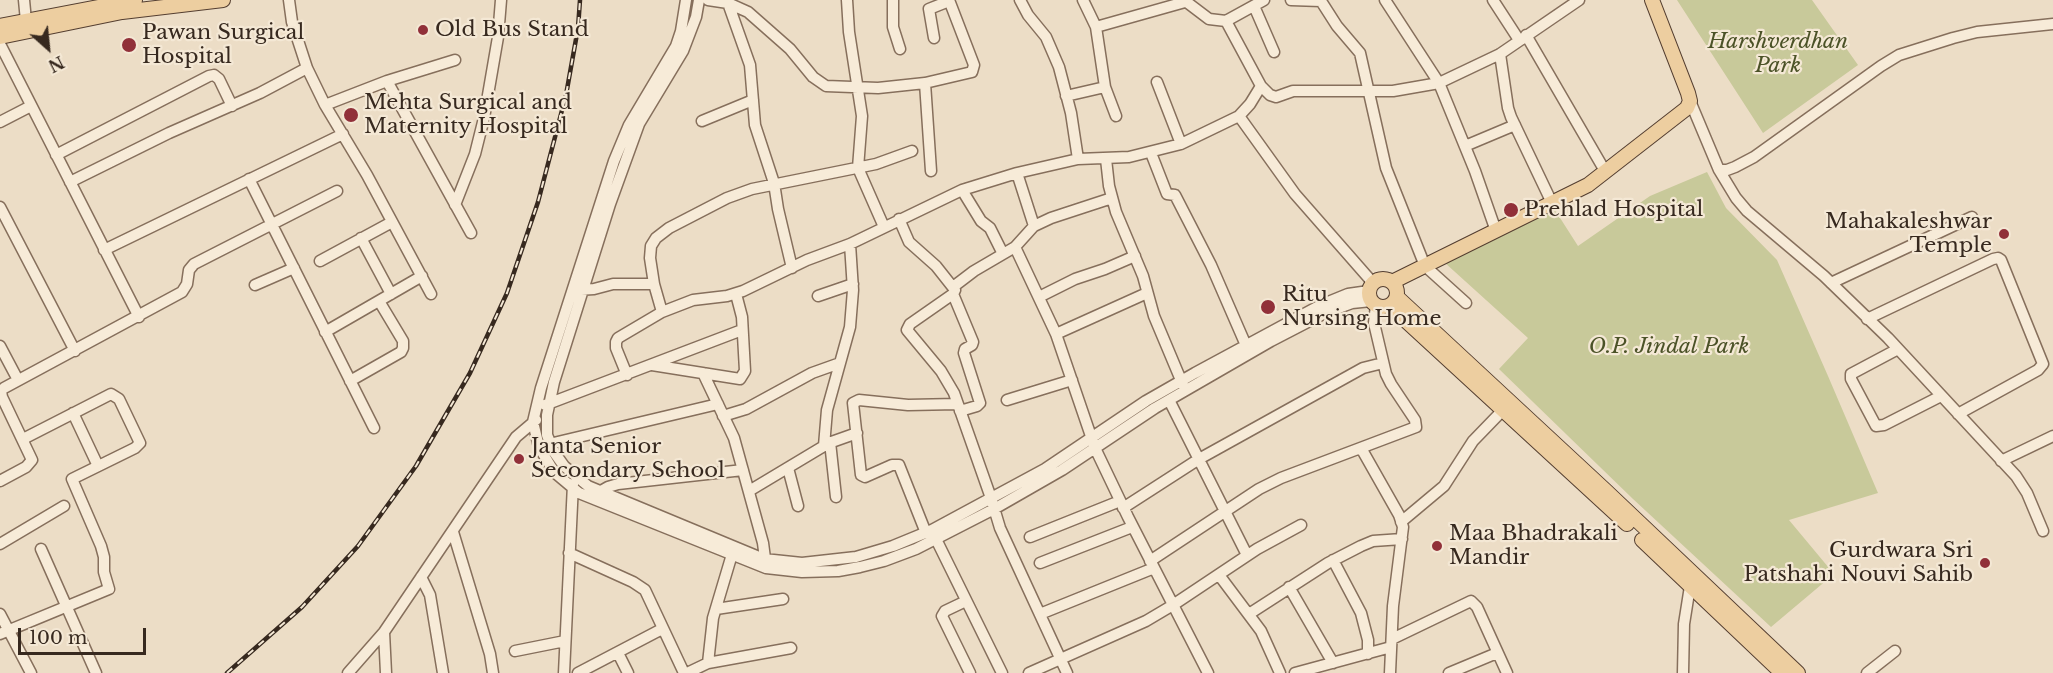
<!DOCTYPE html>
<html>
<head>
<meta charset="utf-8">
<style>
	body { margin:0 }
	#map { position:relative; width:2053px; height:673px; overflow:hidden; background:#ecddc6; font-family:"Libre Baskerville",serif }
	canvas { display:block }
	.north { position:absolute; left:18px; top:18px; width:60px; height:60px; -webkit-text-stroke:4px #f4e8d5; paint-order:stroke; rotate:153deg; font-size:16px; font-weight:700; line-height:24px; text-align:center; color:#37291f }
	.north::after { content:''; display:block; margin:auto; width:21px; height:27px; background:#37291f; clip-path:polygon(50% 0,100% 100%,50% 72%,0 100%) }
	.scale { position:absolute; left:18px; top:628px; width:128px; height:27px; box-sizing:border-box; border:3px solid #37291f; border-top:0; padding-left:8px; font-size:18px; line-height:21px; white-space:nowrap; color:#37291f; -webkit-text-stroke:4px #f4e8d5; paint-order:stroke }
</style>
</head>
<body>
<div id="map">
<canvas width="2053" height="673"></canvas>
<div class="north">N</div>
<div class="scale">100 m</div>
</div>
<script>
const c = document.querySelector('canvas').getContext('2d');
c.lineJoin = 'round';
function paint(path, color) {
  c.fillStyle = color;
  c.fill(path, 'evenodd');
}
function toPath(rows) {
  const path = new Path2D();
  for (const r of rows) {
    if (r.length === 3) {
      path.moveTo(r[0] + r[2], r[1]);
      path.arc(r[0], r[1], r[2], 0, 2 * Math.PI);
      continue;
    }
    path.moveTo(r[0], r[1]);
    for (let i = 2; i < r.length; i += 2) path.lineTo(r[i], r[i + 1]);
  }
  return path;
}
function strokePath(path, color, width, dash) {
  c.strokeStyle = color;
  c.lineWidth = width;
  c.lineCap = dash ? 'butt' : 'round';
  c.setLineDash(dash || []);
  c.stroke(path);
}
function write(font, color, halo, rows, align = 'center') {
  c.font = font + ' "Libre Baskerville",serif';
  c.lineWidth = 4.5;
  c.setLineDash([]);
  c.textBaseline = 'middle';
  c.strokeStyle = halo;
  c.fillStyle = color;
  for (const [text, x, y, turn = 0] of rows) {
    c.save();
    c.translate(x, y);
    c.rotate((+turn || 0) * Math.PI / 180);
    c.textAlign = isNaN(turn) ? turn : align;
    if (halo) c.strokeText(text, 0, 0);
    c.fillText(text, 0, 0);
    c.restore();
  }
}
paint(toPath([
	[1677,0,1812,0,1858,65,1763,133],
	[1707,172,1726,208,1777,260,1828,376,1878,493,1789,520,1834,574,1771,627,1633,499,1499,369,1528,338,1444,262,1555,210,1578,246,1650,196]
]), '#c8c99a');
const minor = toPath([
	[24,0,26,21],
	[289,0,292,22,307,68,325,105,367,175,431,294],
	[686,0,681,31,676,46,629,125,614,161,541,388,533,422,539,447,554,472,579,493,766,568,802,572,838,571,860,567,884,561,916,549,994,509,1062,470,1155,408,1271,341,1325,313,1352,303,1371,301],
	[699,0,696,17,683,51,639,124,610,204,554,382,547,415,547,435,554,452,564,466,588,486,764,559,802,563,856,557,893,546,932,530,1045,469,1146,401,1195,373,1321,305,1348,294,1369,291],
	[708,0,728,3,748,12,790,49,813,77,826,86,878,88,925,83,972,72,974,65,949,0],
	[847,0,849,32,862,116,858,168,884,227],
	[893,0,893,27,900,49],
	[1020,0,1028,15,1046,37,1059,67,1071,113,1078,159],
	[1083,0,1096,27,1105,87,1116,116],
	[1184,0,1209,19,1226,21,1261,86],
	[1291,0,1321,1,1337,26,1360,53,1386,168,1425,266,1466,303],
	[1385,0,1439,83,1475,171,1496,231],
	[1493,0,1519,40],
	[728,3,750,65,755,125,774,183,778,209,792,268],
	[1254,6,1274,52],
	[1226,21,1264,0],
	[1096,27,1185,2],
	[1526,35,1605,171],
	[934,38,929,9,949,1],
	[0,44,139,317],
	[1500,54,1508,108,1511,117,1552,203],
	[387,81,471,233],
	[1157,82,1181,144],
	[925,83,931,171],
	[1066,96,1105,87],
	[1690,101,1719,170,1727,170,1735,167,1754,157,1881,66,1899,55,1953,38,1977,32,2053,24],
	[325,105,387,81,455,60],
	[1239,116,1295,194,1373,283],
	[702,121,753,100],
	[0,122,31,106],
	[1465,146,1515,125],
	[1151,153,1167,194,1175,195,1211,265,1248,350],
	[56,155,209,76,214,75,219,79,232,106],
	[1106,159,1109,186,1116,212,1143,276,1154,316,1183,385],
	[1719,170,1736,198,1747,211,1824,276,1888,338,2016,476,2027,493,2043,531],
	[1017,173,1034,226],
	[249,179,374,428],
	[70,182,169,133,260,93,307,68],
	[962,190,981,221,990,228,1003,254],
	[455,205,475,154,484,118,498,37,501,0],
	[0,207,75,351],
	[899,219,909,242,936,266,955,290,953,294,910,324,907,330,941,371,954,393,991,498,1000,528,1067,673],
	[361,238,391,294],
	[1015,247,1056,334,1095,448,1128,517,1208,673],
	[104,250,343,134],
	[320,261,392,222],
	[1831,283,1972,217],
	[255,285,294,268],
	[953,287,974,271,1015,247,1034,226,1051,218,1112,198],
	[577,290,594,289,613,284,654,284],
	[953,294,973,342,972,345,965,349,964,353,980,403,977,406,960,411],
	[818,296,853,284],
	[1039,297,1075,279,1105,269,1135,256],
	[662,312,654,284,650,258,651,246,656,238,669,228,727,198,752,189,876,164,912,151],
	[1867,319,1993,259,1998,258,2001,260,2043,364,2038,370,1958,414],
	[325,332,422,276],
	[1056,334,1147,293],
	[0,346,18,380],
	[1898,349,1851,374,1851,379,1876,426,1884,425,1941,396],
	[652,365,740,379,745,371,742,317,736,294],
	[703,373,734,438,763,543,766,566],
	[627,375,616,348,616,342,618,338,662,312,693,300,727,296,743,291,807,260,850,244,962,190,1017,173,1078,159,1129,157,1181,144,1239,116,1250,104,1261,86,1270,95,1276,97,1293,91,1393,91,1439,83,1500,54,1579,0],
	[350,381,401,352,403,348,403,341,379,301],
	[1007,400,1072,380],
	[1169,400,1247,555],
	[545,405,742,330],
	[73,413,98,466],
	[723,416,746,409,812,373,840,363],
	[830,442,836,497],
	[826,444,857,433],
	[545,445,718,404],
	[1361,448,1399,515,1403,527,1393,606,1390,673],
	[2001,461,2053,436],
	[788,468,798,506],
	[0,481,26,467,32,460,2,397,1,391,4,388,182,292,187,284,189,270,194,264,337,191],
	[749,491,824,446,827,410,850,327,853,290,850,244],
	[599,496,601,491,608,487,618,484,743,470],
	[1123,508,1199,459,1363,368,1383,363],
	[1401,522,1444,486,1473,441,1503,410],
	[453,532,490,654,493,673],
	[926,533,899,465,892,465,865,477,861,475,853,403,859,400,908,405,957,404],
	[933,533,1002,673],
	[1030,537,1120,501],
	[0,544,64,506],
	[41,549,96,673],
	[569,553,633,582,645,590,684,673],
	[1333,560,1361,613,1368,640,1368,654],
	[1150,561,1259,489,1281,478,1416,427,1415,420,1391,384,1386,374,1374,323,1376,305],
	[1040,563,1132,527],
	[1219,575,1261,631,1280,673],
	[421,577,430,595,443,673],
	[1289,587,1333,663],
	[966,601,945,611,942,616,970,673],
	[716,609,783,599],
	[0,614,31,673],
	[1040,614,1154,568],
	[1249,614,1328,563,1361,546,1373,541,1402,539],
	[384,632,386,673],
	[0,634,109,589,104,572,104,557,101,546,72,479,135,448,140,443,119,399,111,394,23,439],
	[1392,639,1471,601,1477,607,1507,673],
	[515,651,565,641],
	[618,653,628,673],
	[708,663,791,648],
	[348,673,384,632,516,437,536,420],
	[564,673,573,484],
	[578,673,662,629],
	[687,673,708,663,713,618,733,551],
	[1029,673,1146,621,1173,605,1257,549,1301,525],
	[1295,673,1391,647],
	[1449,673,1497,653],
	[1683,673,1684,624,1691,580],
	[1867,673,1895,651]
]);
const major = toPath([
	[0,26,135,0],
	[0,37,122,12,223,0],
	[1383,293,14],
	[1392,282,1588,185,1687,108,1690,101,1688,93,1652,0],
	[1397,297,1605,490,1798,673],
	[1390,306,1627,524],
	[1642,540,1782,673]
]);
strokePath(minor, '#866f5c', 13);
strokePath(major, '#543e30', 16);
strokePath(minor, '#f7ebd8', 10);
strokePath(major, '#edcea0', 14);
const rail = toPath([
	[227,673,302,607,358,546,416,466,470,373,507,293,538,202,566,95,578,28,580,0]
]);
strokePath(rail, '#37291f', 4.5);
strokePath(rail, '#f4e8d5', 2, [7]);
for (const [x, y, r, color] of [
	[423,30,6,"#913039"],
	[129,45,8,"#913039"],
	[351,115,8,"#913039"],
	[1511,210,8,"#913039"],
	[2004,234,6,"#913039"],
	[1268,307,8,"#913039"],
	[519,459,6,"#913039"],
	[1437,546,6,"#913039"],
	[1985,563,6,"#913039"]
]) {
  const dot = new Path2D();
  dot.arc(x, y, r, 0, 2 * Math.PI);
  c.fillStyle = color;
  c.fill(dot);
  strokePath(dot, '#f4e8d5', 2);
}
write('21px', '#37291f', '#f4e8d5', [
	["Old Bus Stand",435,30],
	["Pawan Surgical",142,33],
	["Hospital",142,57],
	["Mehta Surgical and",364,103],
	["Maternity Hospital",364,127],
	["Prehlad Hospital",1524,210],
	["Mahakaleshwar",1992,222,"right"],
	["Temple",1992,246,"right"],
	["Ritu",1282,295],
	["Nursing Home",1282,319],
	["Janta Senior",531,447],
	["Secondary School",531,471],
	["Maa Bhadrakali",1449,534],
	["Mandir",1449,558],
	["Gurdwara Sri",1973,551,"right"],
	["Patshahi Nouvi Sahib",1973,575,"right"]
], 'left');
write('italic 21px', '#4b5227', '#f4e8d5', [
	["Harshverdhan",1778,42],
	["Park",1778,66],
	["O.P. Jindal Park",1669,347]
]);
</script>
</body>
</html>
